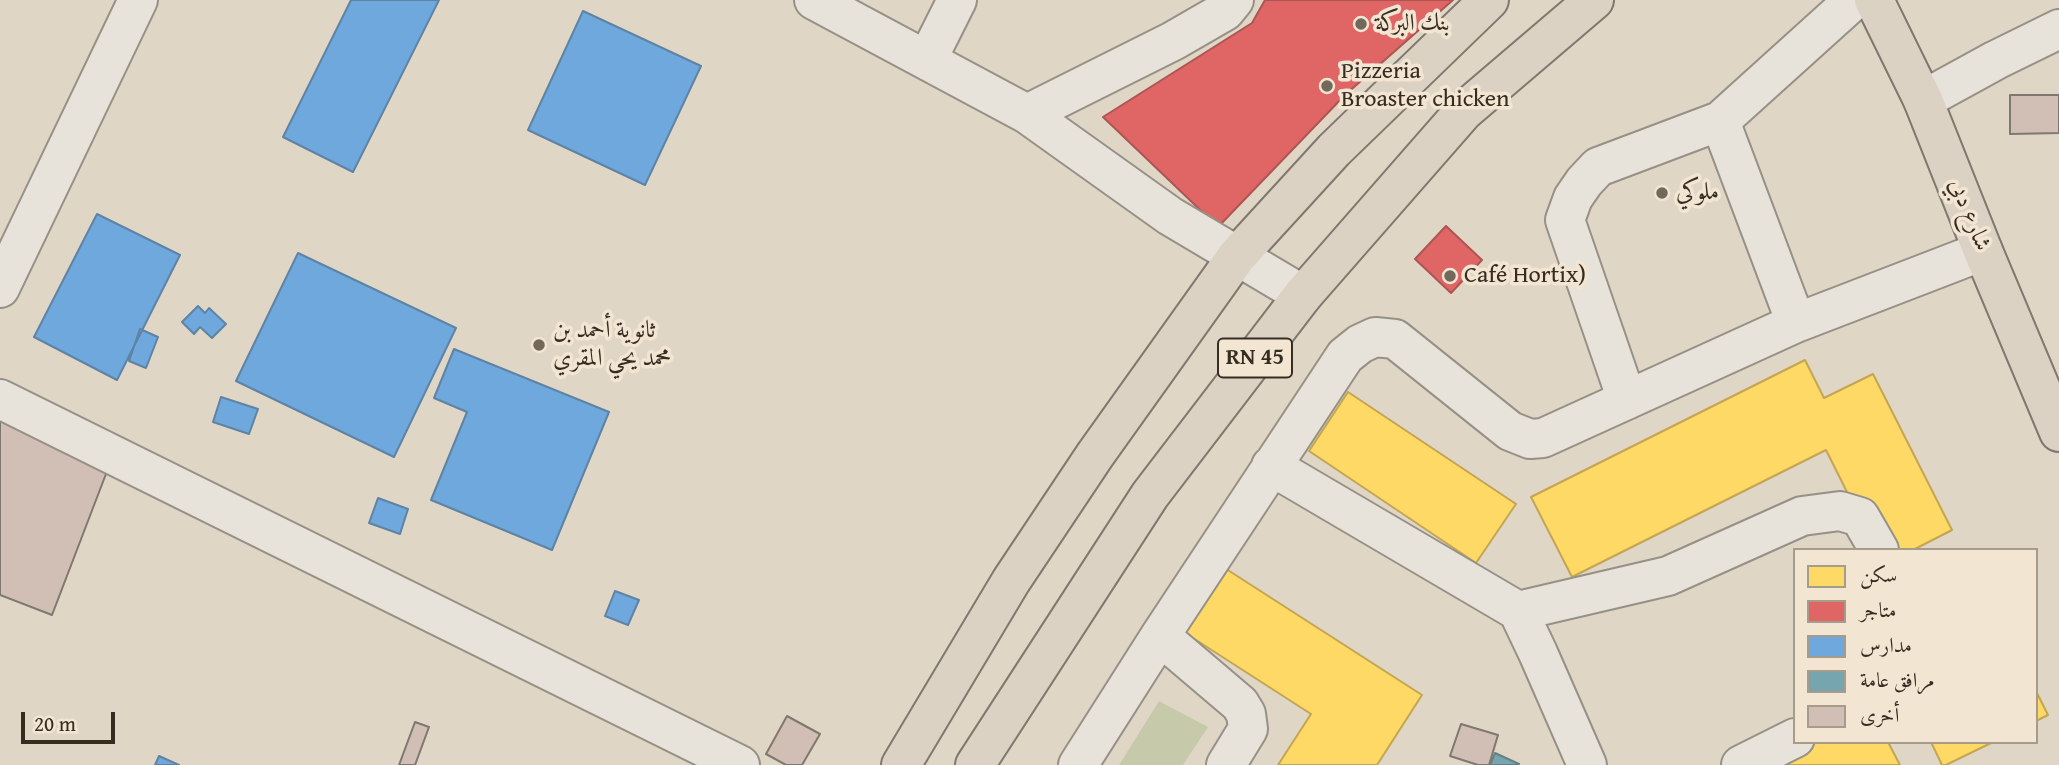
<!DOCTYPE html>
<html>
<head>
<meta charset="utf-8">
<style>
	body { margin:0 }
	#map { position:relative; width:2059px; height:765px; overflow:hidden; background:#e0d6c6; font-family:"Gentium Book Plus",Amiri,serif }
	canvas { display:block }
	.legend { position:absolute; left:1793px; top:548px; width:245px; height:196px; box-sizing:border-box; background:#f2e6d3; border:2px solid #a79c8c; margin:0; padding:9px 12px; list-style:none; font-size:21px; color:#362c22 }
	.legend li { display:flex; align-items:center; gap:14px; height:35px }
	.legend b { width:35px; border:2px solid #a79c8c }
	.scale { position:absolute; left:21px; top:712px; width:94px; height:32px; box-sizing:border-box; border:4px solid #362c22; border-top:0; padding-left:9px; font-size:21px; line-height:24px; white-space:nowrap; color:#362c22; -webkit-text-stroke:5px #f2e6d3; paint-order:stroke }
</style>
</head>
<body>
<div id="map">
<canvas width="2059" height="765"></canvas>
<ul class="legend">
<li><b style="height:19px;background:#ffd966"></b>سكن</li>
<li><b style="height:19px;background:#e06666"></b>متاجر</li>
<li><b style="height:19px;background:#6fa8dc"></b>مدارس</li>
<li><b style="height:19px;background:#76a5af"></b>مرافق عامة</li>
<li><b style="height:19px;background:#d1bfb6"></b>أخرى</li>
</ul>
<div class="scale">20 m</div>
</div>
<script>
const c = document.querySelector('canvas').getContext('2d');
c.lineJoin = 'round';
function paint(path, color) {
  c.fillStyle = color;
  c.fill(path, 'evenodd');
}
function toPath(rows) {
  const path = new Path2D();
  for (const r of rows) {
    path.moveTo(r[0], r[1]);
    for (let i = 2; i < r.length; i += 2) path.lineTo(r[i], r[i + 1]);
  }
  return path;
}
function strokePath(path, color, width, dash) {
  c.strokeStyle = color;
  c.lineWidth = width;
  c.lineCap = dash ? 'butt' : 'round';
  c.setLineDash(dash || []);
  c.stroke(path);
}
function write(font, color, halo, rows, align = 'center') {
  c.font = font + ' "Gentium Book Plus",Amiri,serif';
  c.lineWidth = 7;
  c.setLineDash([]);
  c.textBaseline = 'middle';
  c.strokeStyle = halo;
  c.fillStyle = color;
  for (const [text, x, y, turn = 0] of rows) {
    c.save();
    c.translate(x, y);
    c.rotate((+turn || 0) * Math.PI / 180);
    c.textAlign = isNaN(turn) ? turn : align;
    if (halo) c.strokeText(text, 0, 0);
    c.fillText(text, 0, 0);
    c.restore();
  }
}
paint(toPath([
	[1159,701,1208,727,1183,765,1119,765]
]), '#c7caaa');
const homes = toPath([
	[1805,360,1824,398,1873,374,1952,530,1913,550,1876,550,1826,450,1572,577,1531,497,1805,360],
	[1348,392,1516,504,1476,563,1309,451,1348,392],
	[1220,565,1422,695,1377,765,1278,765,1311,714,1179,629,1220,565],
	[2036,691,2048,715,2036,721,2036,691],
	[1805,742,1888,742,1900,765,1762,765,1805,742],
	[1931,742,1993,742,1946,765,1942,765,1931,742]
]);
paint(homes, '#ffd966');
strokePath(homes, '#c3a552', 2);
const shops = toPath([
	[1265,0,1453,0,1345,95,1218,227,1103,117,1252,23,1265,0],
	[1446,226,1482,260,1451,293,1415,259,1446,226]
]);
paint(shops, '#e06666');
strokePath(shops, '#ad5552', 2);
const schools = toPath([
	[351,0,439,0,353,172,283,137,351,0],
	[583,11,701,66,645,185,528,130,583,11],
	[97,214,180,255,117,380,34,337,97,214],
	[298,253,456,328,394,457,236,381,298,253],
	[198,306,205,313,209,308,226,324,212,338,200,327,194,334,182,322,198,306],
	[140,329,158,337,146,368,129,361,140,329],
	[454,349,609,412,552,550,431,500,467,412,434,398,454,349],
	[221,397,258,409,249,434,213,422,221,397],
	[378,498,408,509,400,534,369,523,378,498],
	[615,591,639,600,628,625,605,616,615,591],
	[159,756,179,765,155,765,159,756]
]);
paint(schools, '#6fa8dc');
strokePath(schools, '#5e83a4', 2);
const public = toPath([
	[1495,753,1519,764,1518,765,1490,765,1495,753]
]);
paint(public, '#76a5af');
strokePath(public, '#638185', 2);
const building = toPath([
	[2010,95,2059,95,2059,133,2010,134,2010,95],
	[0,409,114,453,52,615,0,595,0,409],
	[787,716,820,734,802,765,786,765,766,754,787,716],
	[415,722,429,727,415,765,399,765,415,722],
	[1461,724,1498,735,1489,765,1478,765,1450,756,1461,724]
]);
paint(building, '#d1bfb6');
strokePath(building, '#7f786f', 2);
const minor = toPath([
	[814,0,1027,114,1170,216,1303,295],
	[927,60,957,0],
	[1923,100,1996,60,2059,29],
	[1027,114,1173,41,1225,11,1234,0],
	[1720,121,1796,323],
	[0,288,138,0],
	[0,399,740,765],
	[1627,400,1565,220,1573,198,1584,182,1598,167,1720,121,1854,0],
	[1271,466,1518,611,1538,653,1587,765],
	[1518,611,1668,576,1802,516,1840,511,1860,517,1879,550],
	[1160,636,1240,704,1246,714,1248,729,1226,765],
	[1078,765,1160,636,1345,356,1360,344,1375,337,1395,339,1510,431,1530,439,1543,438,1796,323,1983,251],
	[1741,765,1795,738]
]);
const major = toPath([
	[1874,0,1923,100,1983,251,2059,432],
	[901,765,1011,581,1095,455,1237,256,1334,150,1489,0],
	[975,765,1150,495,1303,295,1464,111,1594,0]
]);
strokePath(minor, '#969086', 42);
strokePath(major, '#7f786f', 42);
strokePath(minor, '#e7e2da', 38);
strokePath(major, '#dbd2c4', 38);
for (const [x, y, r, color] of [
	[1361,24,7,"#72685b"],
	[1327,86,7,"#72685b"],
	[1662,193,7,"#72685b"],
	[1450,276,7,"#72685b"],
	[539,345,7,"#72685b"]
]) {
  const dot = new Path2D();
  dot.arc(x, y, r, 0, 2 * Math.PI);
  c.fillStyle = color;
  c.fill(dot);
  strokePath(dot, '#f2e6d3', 2.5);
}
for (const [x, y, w] of [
	[1255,358,74]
]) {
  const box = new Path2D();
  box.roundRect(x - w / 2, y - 19.5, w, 39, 5);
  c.fillStyle = '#f2e6d3';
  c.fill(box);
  strokePath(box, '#362c22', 2);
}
write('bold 23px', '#362c22', null, [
	["RN 45",1255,358]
]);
write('24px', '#362c22', '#f2e6d3', [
	["بنك البركة",1375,24],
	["Pizzeria",1341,72],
	["Broaster chicken",1341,100],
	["ملوكي",1676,193],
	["Café Hortix)",1464,276],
	["ثانوية أحمد بن",553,331],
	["محمد يحي المقري",553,359]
], 'left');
write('24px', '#362c22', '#f2e6d3', [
	["شارع دبي",1969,215,68]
]);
</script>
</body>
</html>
